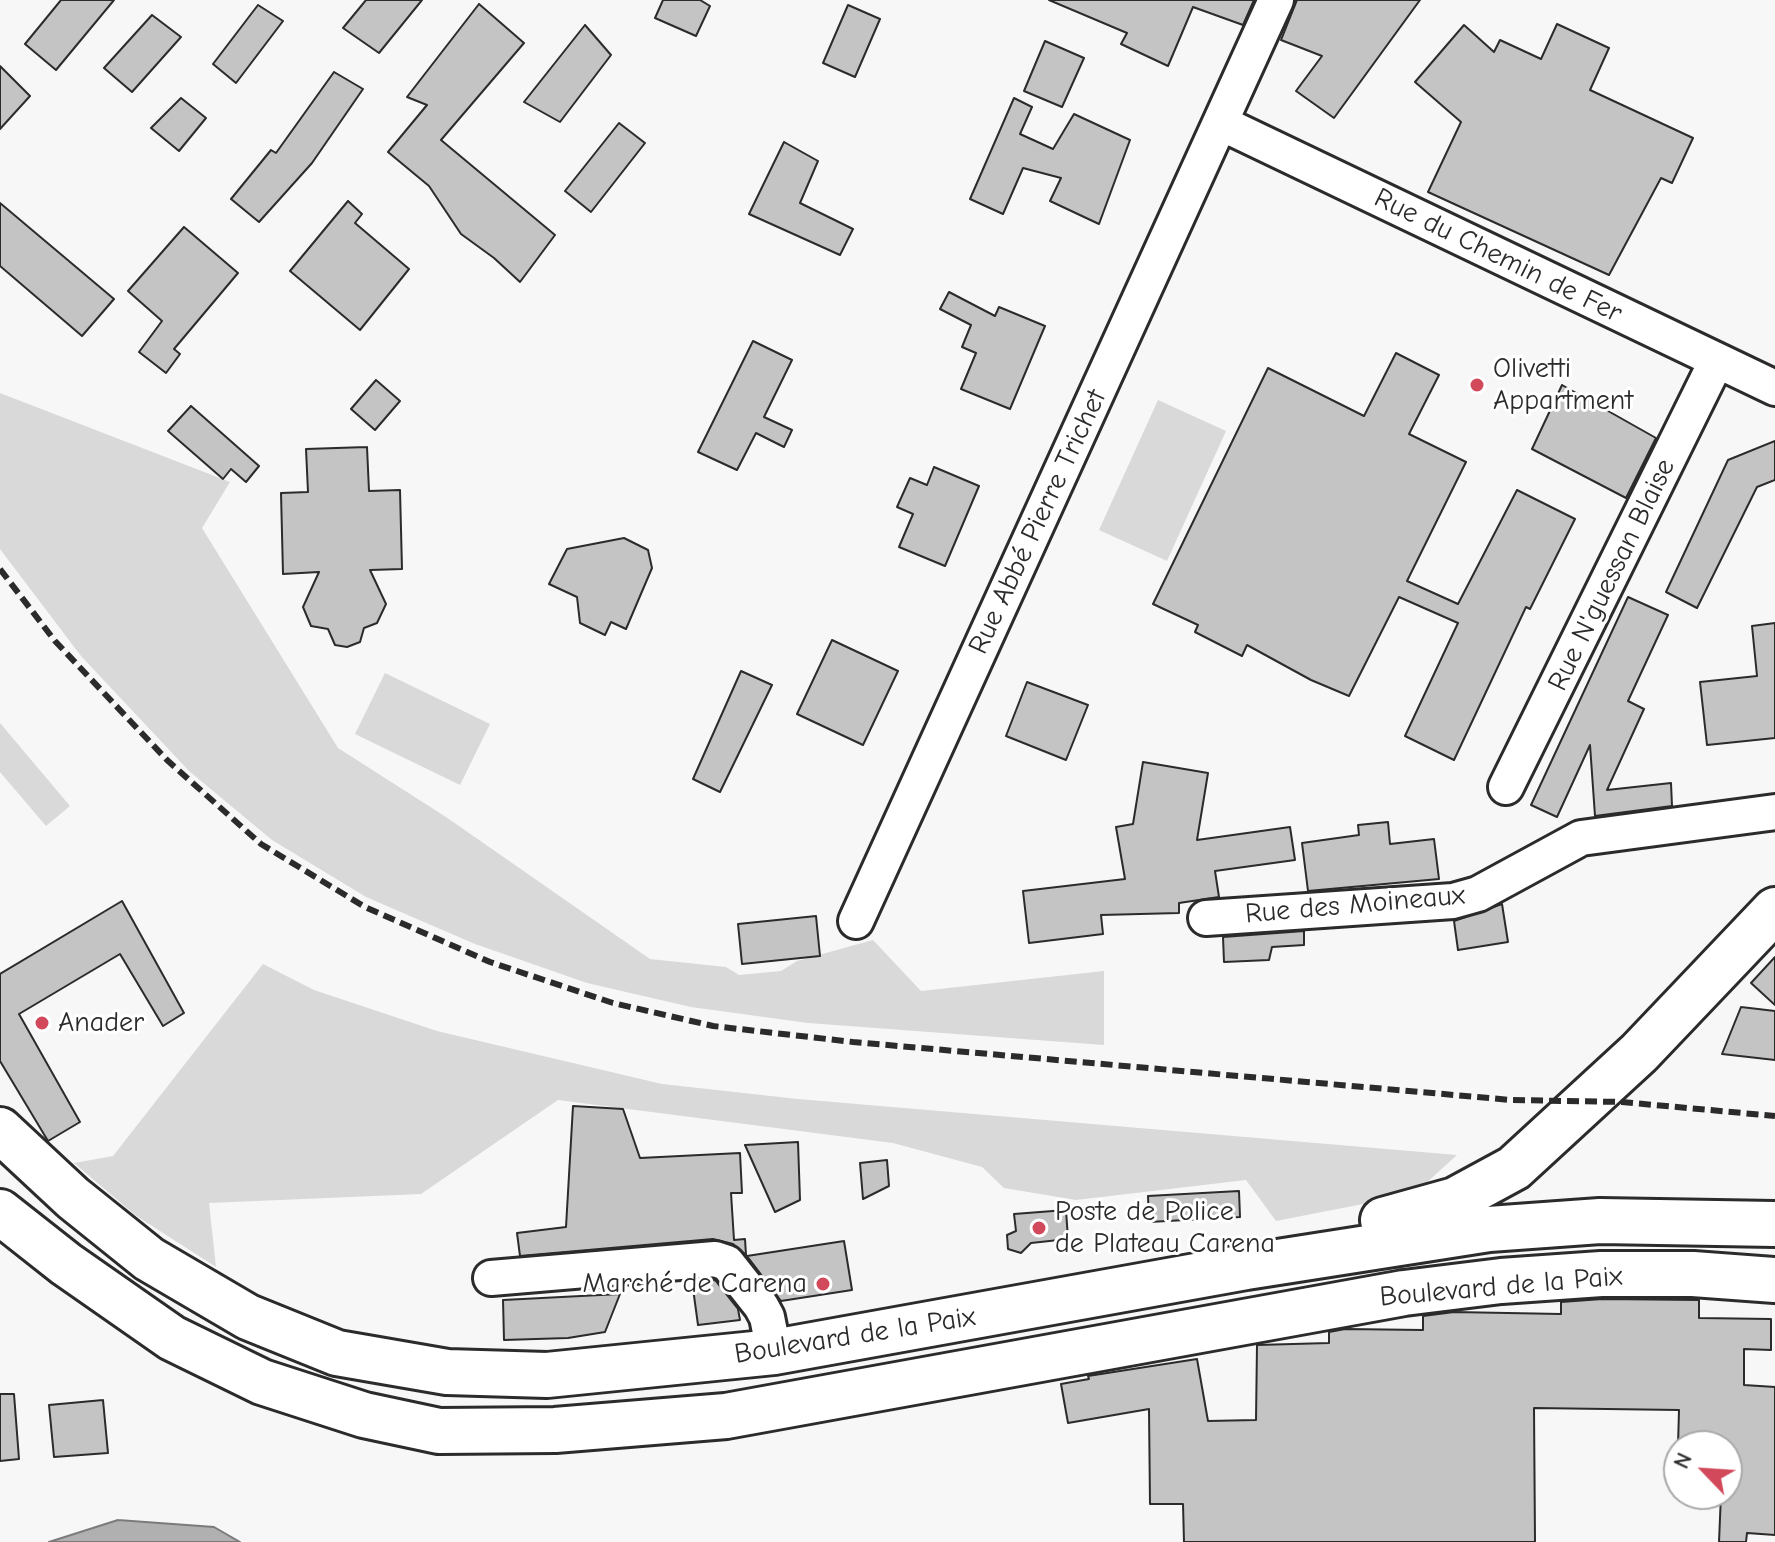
<!DOCTYPE html>
<html>
<head>
<meta charset="utf-8">
<style>
	body { margin:0 }
	#map { position:relative; width:1775px; height:1542px; overflow:hidden; background:#f7f7f7; font-family:"Comic Neue",sans-serif }
	canvas { display:block }
	.north { position:absolute; left:1663px; top:1430px; width:80px; height:80px; box-sizing:border-box; background:#fff; border:2px solid #aaa; border-radius:50%; rotate:295deg; font-size:22px; font-weight:700; line-height:32px; text-align:center; color:#2b2b2b }
	.north::after { content:''; display:block; margin:auto; width:28px; height:36px; background:#d1495b; clip-path:polygon(50% 0,100% 100%,50% 72%,0 100%) }
</style>
</head>
<body>
<div id="map">
<canvas width="1775" height="1542"></canvas>
<div class="north">N</div>
</div>
<script>
const c = document.querySelector('canvas').getContext('2d');
c.lineJoin = 'round';
function paint(path, color) {
  c.fillStyle = color;
  c.fill(path, 'evenodd');
}
function toPath(rows) {
  const path = new Path2D();
  for (const r of rows) {
    path.moveTo(r[0], r[1]);
    for (let i = 2; i < r.length; i += 2) path.lineTo(r[i], r[i + 1]);
  }
  return path;
}
function strokePath(path, color, width, dash) {
  c.strokeStyle = color;
  c.lineWidth = width;
  c.lineCap = dash ? 'butt' : 'round';
  c.setLineDash(dash || []);
  c.stroke(path);
}
function write(font, color, halo, rows, align = 'center') {
  c.font = font + ' "Comic Neue",sans-serif';
  c.lineWidth = 6;
  c.setLineDash([]);
  c.textBaseline = 'middle';
  c.strokeStyle = halo;
  c.fillStyle = color;
  for (const [text, x, y, turn = 0] of rows) {
    c.save();
    c.translate(x, y);
    c.rotate((+turn || 0) * Math.PI / 180);
    c.textAlign = isNaN(turn) ? turn : align;
    if (halo) c.strokeText(text, 0, 0);
    c.fillText(text, 0, 0);
    c.restore();
  }
}
paint(toPath([
	[0,393,230,482,202,528,338,748,446,817,650,959,726,967,739,975,781,971,797,961,873,940,921,991,1104,971,1104,1045,808,1023,691,1007,587,983,475,944,366,897,272,840,189,771,81,656,0,549],
	[1158,400,1226,431,1167,561,1099,530],
	[385,673,490,724,460,785,355,734],
	[0,723,70,806,46,826,0,772],
	[263,964,314,990,437,1031,662,1084,798,1099,1457,1155,1414,1194,1276,1221,1246,1180,1076,1200,1004,1188,982,1167,893,1143,558,1100,421,1194,209,1203,216,1267,135,1215,74,1163,113,1156]
]), '#d9d9d9');
const water = toPath([
	[118,1520,214,1527,240,1542,49,1542,118,1520]
]);
paint(water, '#b0b0b0');
strokePath(water, '#7b7b7b', 2);
const building = toPath([
	[61,0,114,0,56,70,25,44,61,0],
	[366,0,422,0,379,53,343,28,366,0],
	[663,0,700,0,710,6,696,36,655,18,663,0],
	[1049,0,1254,0,1243,25,1193,7,1168,66,1121,44,1127,33,1049,0],
	[1297,0,1420,0,1334,118,1296,91,1322,56,1281,40,1297,0],
	[479,4,524,43,441,140,555,235,520,282,494,258,461,234,429,186,388,152,427,105,407,97,479,4],
	[258,5,283,21,236,83,213,64,258,5],
	[848,5,880,19,855,77,823,63,848,5],
	[152,15,181,37,132,92,104,68,152,15],
	[1557,24,1609,48,1590,90,1693,138,1672,183,1661,178,1609,275,1428,192,1461,122,1415,82,1464,25,1494,52,1500,40,1541,59,1557,24],
	[585,25,611,55,560,122,524,102,585,25],
	[1045,41,1084,58,1062,107,1024,91,1045,41],
	[0,66,30,96,0,129,0,66],
	[334,72,363,89,312,163,259,222,231,199,271,150,276,153,334,72],
	[181,98,206,118,179,151,151,128,181,98],
	[1014,98,1032,107,1020,134,1053,149,1074,114,1130,140,1099,224,1050,201,1061,178,1023,168,1003,214,970,199,1014,98],
	[619,123,645,143,591,212,565,191,619,123],
	[784,142,818,161,800,203,853,229,840,255,749,214,784,142],
	[348,201,362,214,355,223,409,269,360,330,290,271,348,201],
	[0,203,114,299,82,336,0,266,0,203],
	[184,227,238,273,174,349,180,354,166,373,139,352,162,321,128,291,184,227],
	[949,292,995,316,999,307,1045,326,1010,409,961,389,976,353,962,347,971,325,940,309,949,292],
	[753,341,792,360,764,417,792,430,784,447,756,433,737,470,698,452,753,341],
	[1396,353,1439,375,1409,434,1466,462,1407,581,1458,604,1517,490,1575,519,1530,609,1526,607,1454,760,1405,736,1458,623,1399,597,1349,696,1311,680,1247,645,1242,656,1195,632,1198,625,1153,604,1268,368,1364,416,1396,353],
	[376,380,400,401,375,430,351,409,376,380],
	[1562,385,1656,438,1626,498,1532,449,1562,385],
	[191,406,259,466,246,482,231,469,223,479,168,431,191,406],
	[1775,441,1775,480,1757,487,1697,608,1666,592,1728,460,1775,441],
	[367,447,369,491,400,490,402,569,370,570,386,604,377,623,364,628,360,642,347,647,335,645,328,629,311,626,303,607,319,572,283,574,281,493,308,492,306,449,367,447],
	[934,467,979,486,945,566,899,547,913,514,897,507,910,478,927,485,934,467],
	[624,538,648,550,652,568,626,629,611,622,605,635,580,623,577,597,549,584,567,549,624,538],
	[1628,597,1668,615,1628,701,1644,709,1607,790,1671,783,1672,806,1595,816,1590,745,1557,817,1531,805,1628,597],
	[1775,623,1775,738,1707,745,1700,682,1757,676,1752,626,1775,623],
	[832,640,898,671,863,745,797,714,832,640],
	[741,671,772,685,720,792,693,779,741,671],
	[1027,682,1088,705,1066,760,1006,736,1027,682],
	[1143,762,1208,773,1197,840,1290,827,1295,860,1215,871,1219,897,1179,903,1179,913,1101,915,1103,934,1029,943,1023,891,1125,879,1116,827,1133,824,1143,762],
	[1388,822,1390,844,1434,839,1439,879,1308,891,1302,843,1359,835,1358,825,1388,822],
	[122,901,184,1013,163,1026,120,954,19,1014,80,1122,48,1141,0,1061,0,974,122,901],
	[1502,904,1508,942,1458,950,1454,921,1502,904],
	[816,916,820,956,742,964,738,924,816,916],
	[1304,931,1304,945,1272,947,1269,960,1224,962,1223,937,1304,931],
	[1775,957,1775,1005,1751,983,1775,957],
	[1741,1007,1775,1011,1775,1060,1722,1054,1741,1007],
	[573,1106,623,1109,640,1158,740,1153,742,1193,731,1193,734,1240,745,1239,746,1255,733,1244,713,1239,520,1256,517,1233,566,1227,573,1106],
	[798,1142,800,1200,775,1212,745,1145,798,1142],
	[887,1160,889,1186,863,1199,860,1163,887,1160],
	[1239,1191,1240,1217,1149,1222,1148,1196,1239,1191],
	[1066,1210,1068,1239,1031,1243,1021,1253,1008,1249,1007,1235,1016,1231,1014,1214,1066,1210],
	[844,1241,852,1290,781,1301,747,1256,844,1241],
	[715,1280,738,1309,740,1320,698,1325,692,1281,715,1280],
	[620,1294,605,1332,568,1338,504,1340,503,1300,620,1294],
	[1602,1299,1699,1300,1699,1318,1771,1319,1771,1350,1744,1349,1744,1385,1775,1387,1775,1535,1747,1533,1746,1542,1719,1542,1721,1494,1727,1494,1727,1446,1678,1446,1679,1410,1534,1408,1535,1542,1184,1542,1183,1504,1150,1504,1149,1409,1068,1423,1061,1384,1089,1379,1088,1376,1197,1359,1208,1421,1256,1420,1257,1345,1329,1343,1329,1332,1345,1329,1423,1330,1423,1316,1454,1312,1561,1314,1561,1302,1602,1299],
	[0,1394,14,1394,19,1459,0,1461,0,1394],
	[103,1400,108,1453,54,1457,49,1405,103,1400]
]);
paint(building, '#c4c4c4');
strokePath(building, '#2b2b2b', 2);
const minor = toPath([
	[1221,123,1775,388],
	[1506,787,1716,362],
	[1206,918,1453,901,1478,894,1581,838,1775,812],
	[856,921,1276,0],
	[491,1278,715,1259,727,1263,761,1306,767,1317,774,1352]
]);
const major = toPath([
	[0,1130,73,1198,149,1259,248,1317,337,1353,447,1372,547,1375,774,1352,1246,1267,1489,1229,1600,1221,1775,1224],
	[0,1212,66,1264,172,1338,262,1382,364,1415,439,1431,555,1430,726,1416,1404,1293,1501,1281,1601,1274,1693,1274,1775,1280],
	[1383,1220,1455,1200,1514,1168,1639,1053,1775,910]
]);
strokePath(minor, '#2b2b2b', 40);
strokePath(major, '#2b2b2b', 50);
strokePath(minor, '#fff', 34);
strokePath(major, '#fff', 44);
strokePath(toPath([
	[0,569,55,641,167,760,261,844,365,907,490,962,613,1003,713,1026,853,1042,1511,1100,1622,1102,1775,1116]
]), '#2b2b2b', 6, [12, 6]);
for (const [x, y, r, color] of [
	[1477,385,8,"#d1495b"],
	[42,1023,8,"#d1495b"],
	[1039,1228,8,"#d1495b"],
	[823,1284,8,"#d1495b"]
]) {
  const dot = new Path2D();
  dot.arc(x, y, r, 0, 2 * Math.PI);
  c.fillStyle = color;
  c.fill(dot);
  strokePath(dot, '#fff', 3);
}
write('28px', '#2b2b2b', '#fff', [
	["Rue du Chemin de Fer",1498,256,26],
	["Rue Abbé Pierre Trichet",1038,522,-65],
	["Rue N'guessan Blaise",1612,575,-64],
	["Rue des Moineaux",1355,905,-5],
	["Boulevard de la Paix",1501,1287,-5],
	["Boulevard de la Paix",855,1336,-9]
]);
write('28px', '#2b2b2b', '#fff', [
	["Olivetti",1493,369],
	["Appartment",1493,401],
	["Anader",58,1023],
	["Poste de Police",1055,1212],
	["de Plateau Carena",1055,1244],
	["Marché de Carena",807,1284,"right"]
], 'left');
</script>
</body>
</html>
